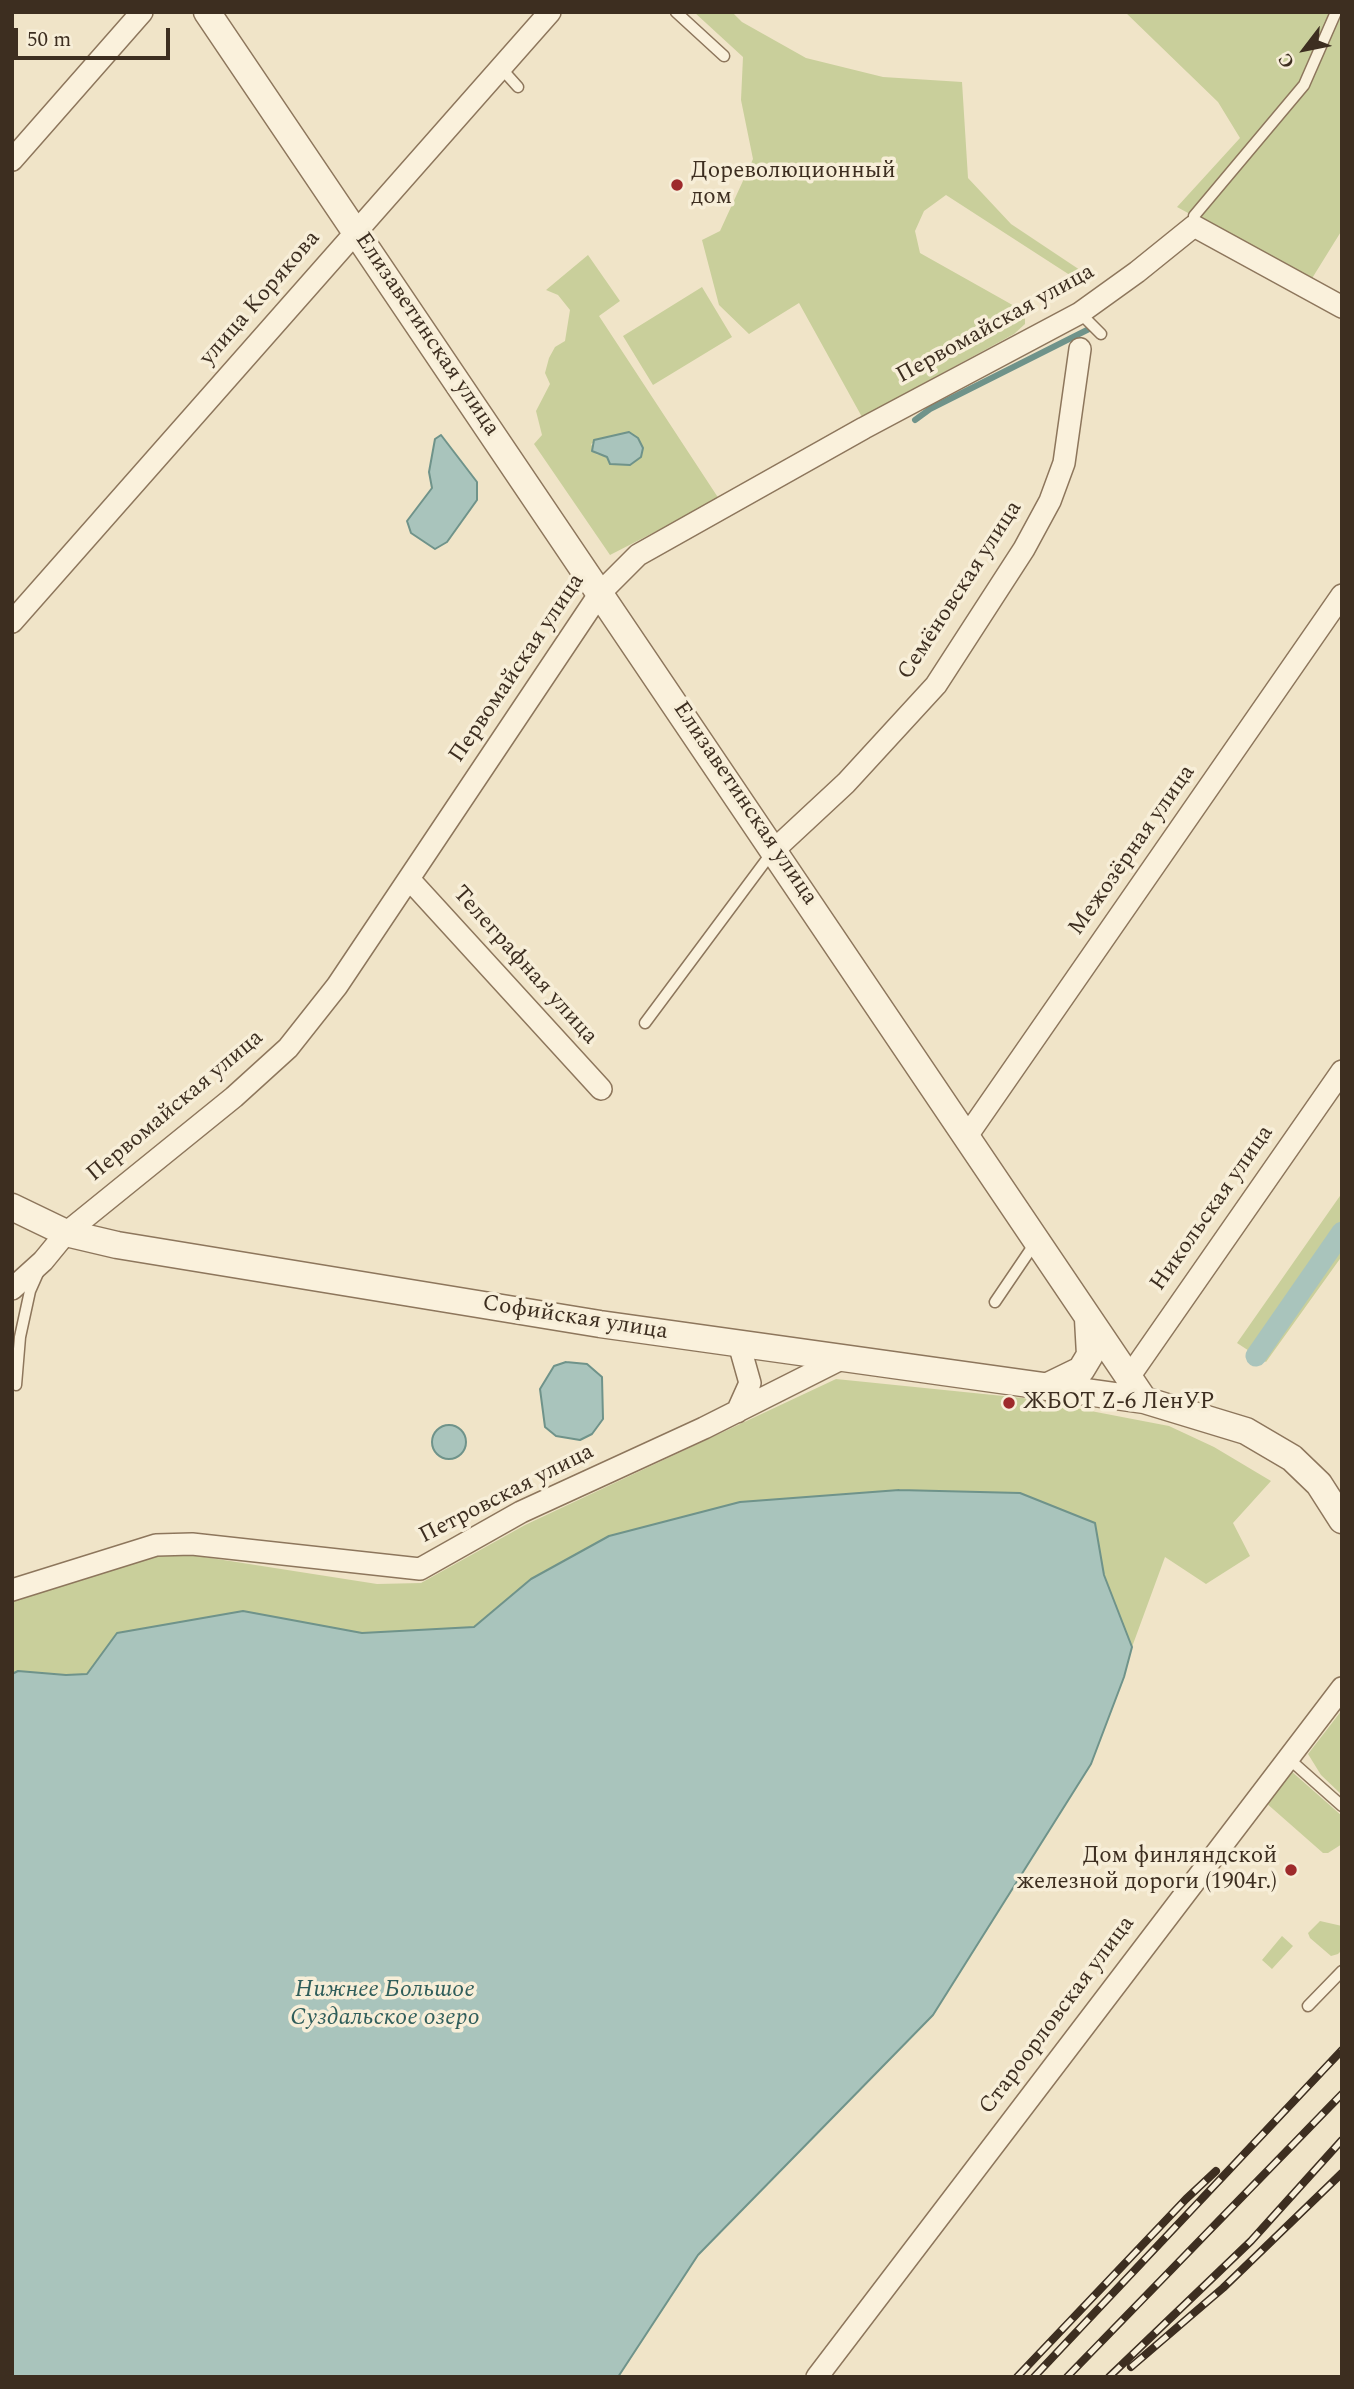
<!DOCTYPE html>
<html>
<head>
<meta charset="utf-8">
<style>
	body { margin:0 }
	#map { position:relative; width:1354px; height:2389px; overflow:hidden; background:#f0e4c8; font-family:Spectral,serif }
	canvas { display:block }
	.frame { position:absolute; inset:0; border:14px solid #3d2e20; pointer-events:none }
	.north { position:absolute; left:1270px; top:14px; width:70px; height:70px; -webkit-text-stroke:5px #f7eed8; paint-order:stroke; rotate:238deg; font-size:19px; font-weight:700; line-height:28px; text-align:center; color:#3d2e20 }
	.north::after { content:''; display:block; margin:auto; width:24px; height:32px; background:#3d2e20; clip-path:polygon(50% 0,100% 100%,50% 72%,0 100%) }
	.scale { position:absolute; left:14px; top:28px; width:156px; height:32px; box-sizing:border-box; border:4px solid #3d2e20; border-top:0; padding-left:9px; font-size:21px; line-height:24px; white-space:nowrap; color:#3d2e20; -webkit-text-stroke:5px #f7eed8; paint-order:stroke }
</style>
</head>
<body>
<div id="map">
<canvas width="1354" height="2389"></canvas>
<div class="frame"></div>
<div class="north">С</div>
<div class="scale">50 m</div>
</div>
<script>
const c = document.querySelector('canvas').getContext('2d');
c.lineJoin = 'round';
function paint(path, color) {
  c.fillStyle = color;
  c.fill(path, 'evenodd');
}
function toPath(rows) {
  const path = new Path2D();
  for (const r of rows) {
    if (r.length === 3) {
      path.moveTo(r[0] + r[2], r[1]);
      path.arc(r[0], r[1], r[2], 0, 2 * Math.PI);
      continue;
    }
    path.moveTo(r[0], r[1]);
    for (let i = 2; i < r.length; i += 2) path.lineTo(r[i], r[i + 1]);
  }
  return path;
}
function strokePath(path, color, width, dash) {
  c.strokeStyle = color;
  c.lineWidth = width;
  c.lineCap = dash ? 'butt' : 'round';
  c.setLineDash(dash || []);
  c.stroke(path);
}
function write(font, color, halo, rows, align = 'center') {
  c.font = font + ' Spectral,serif';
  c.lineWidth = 7;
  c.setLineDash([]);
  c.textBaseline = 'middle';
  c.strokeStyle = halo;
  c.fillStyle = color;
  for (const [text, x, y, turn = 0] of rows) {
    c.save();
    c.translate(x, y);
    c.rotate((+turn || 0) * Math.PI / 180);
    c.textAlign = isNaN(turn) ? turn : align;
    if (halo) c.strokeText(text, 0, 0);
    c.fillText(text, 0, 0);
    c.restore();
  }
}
paint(toPath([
	[694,12,732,12,742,22,806,58,883,77,962,82,968,178,1011,224,1089,276,1079,281,946,195,924,211,915,231,920,253,1025,312,1025,324,1014,334,862,417,799,303,749,334,719,305,702,240,720,231,753,159,741,100,743,57],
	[1125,12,1342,12,1342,230,1311,280,1177,207,1240,138,1218,102],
	[588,255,620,301,599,316,719,499,610,555,534,444,542,435,536,411,550,384,545,373,549,358,555,347,565,341,570,310,558,295,546,290],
	[629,432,630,465,610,464,607,457,596,454,591,444,601,438],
	[702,287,732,337,653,385,623,336],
	[1342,1193,1342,1256,1266,1362,1237,1343],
	[836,1379,1023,1398,1169,1426,1214,1447,1271,1481,1233,1523,1250,1556,1206,1584,1165,1557,1132,1647,1104,1575,1094,1523,1020,1493,531,1579,474,1627,362,1633,243,1611,117,1633,87,1674,66,1675,18,1671,12,1674,12,1598,150,1556,185,1554,377,1584,421,1583,525,1525],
	[1342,1710,1342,1795,1321,1775,1308,1754],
	[1290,1770,1342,1816,1342,1844,1328,1853,1323,1853,1265,1802],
	[1320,1921,1342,1926,1342,1950,1338,1954,1331,1956,1310,1938,1308,1933],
	[1282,1936,1293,1946,1272,1969,1262,1960]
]), '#c9cf9b');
const water = toPath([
	[629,432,638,438,643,448,641,457,630,465,610,464,607,457,592,451,594,440,629,432],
	[441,435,477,482,477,500,447,542,435,549,411,533,407,521,432,488,429,472,435,439,441,435],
	[566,1362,587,1364,602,1377,603,1419,592,1434,580,1440,556,1436,545,1427,540,1389,554,1366,566,1362],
	[449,1442,17],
	[899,1490,1020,1493,1095,1523,1104,1575,1132,1647,1124,1677,1091,1764,933,2015,698,2255,618,2377,12,2377,12,1674,18,1671,66,1675,87,1674,117,1633,243,1611,362,1633,474,1627,531,1579,609,1536,740,1502,899,1490]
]);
paint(water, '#a9c4bc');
strokePath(water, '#6f938a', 2);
strokePath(toPath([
	[915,420,930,409,1089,329]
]), '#6f938a', 6);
strokePath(toPath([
	[1256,1356,1342,1232]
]), '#a9c4bc', 21);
const service = toPath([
	[676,12,724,56],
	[501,68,518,87],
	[1194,226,1194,216,1304,85,1336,12],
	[1080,313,1101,334],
	[645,1023,773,851],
	[995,1302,1035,1243],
	[16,1385,20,1337,30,1291,38,1273],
	[1288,1758,1342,1806],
	[1308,2006,1342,1971]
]);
const minor = toPath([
	[12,160,142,12],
	[12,622,550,12],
	[775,849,846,783,936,685,1024,549,1050,501,1064,463,1080,349],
	[409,879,601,1089],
	[967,1136,1342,595],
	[12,1289,43,1261,66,1233,234,1097,288,1048,337,986,600,593,638,555,864,428,1080,313,1137,272,1194,226,1342,307],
	[1129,1377,1342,1071],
	[737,1412,750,1383,739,1344],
	[12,1590,156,1545,192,1544,420,1569,521,1512,704,1428,841,1359],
	[817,2377,1342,1688]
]);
const tertiary = toPath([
	[207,12,1144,1400],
	[12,1207,66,1233,117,1245,600,1324,1144,1400,1246,1431,1292,1458,1319,1484,1342,1520],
	[1046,1387,1081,1370,1090,1355,1088,1319]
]);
strokePath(service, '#8d765c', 13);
strokePath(minor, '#8d765c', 24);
strokePath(tertiary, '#8d765c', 29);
strokePath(service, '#faf1dc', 10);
strokePath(minor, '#faf1dc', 21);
strokePath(tertiary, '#faf1dc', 26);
const rail = toPath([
	[1131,2367,1223,2288,1342,2173],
	[1017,2377,1186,2199,1216,2171],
	[1034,2377,1342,2050],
	[1067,2377,1342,2094],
	[1109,2377,1251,2241,1342,2140]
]);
strokePath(rail, '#3d2e20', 8);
strokePath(rail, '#f7eed8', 5, [16]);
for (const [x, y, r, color] of [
	[677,185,7,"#9e2a2b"],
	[1009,1403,7,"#9e2a2b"],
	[1291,1870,7,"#9e2a2b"]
]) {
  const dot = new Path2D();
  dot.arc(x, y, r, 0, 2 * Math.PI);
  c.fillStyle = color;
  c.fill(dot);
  strokePath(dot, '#f7eed8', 2.5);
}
write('23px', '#3d2e20', '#f7eed8', [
	["Дореволюционный",691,172],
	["дом",691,198],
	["ЖБОТ Z-6 ЛенУР",1023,1403],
	["Дом финляндской",1277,1857,"right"],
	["железной дороги (1904г.)",1277,1883,"right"]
], 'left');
write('23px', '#3d2e20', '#f7eed8', [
	["улица Корякова",261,299,-49],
	["Первомайская улица",996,325,-29],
	["Елизаветинская улица",426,335,56],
	["Семёновская улица",961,591,-57],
	["Первомайская улица",518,669,-56],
	["Елизаветинская улица",744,804,56],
	["Межозёрная улица",1133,851,-55],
	["Телеграфная улица",524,966,48],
	["Первомайская улица",176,1107,-40],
	["Никольская улица",1213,1209,-55],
	["Софийская улица",575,1319,9],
	["Петровская улица",507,1495,-27],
	["Староорловская улица",1058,2016,-53]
]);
write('italic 24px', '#2f5d5a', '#f7eed8', [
	["Нижнее Большое",385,1991],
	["Суздальское озеро",385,2019]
]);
</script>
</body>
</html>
